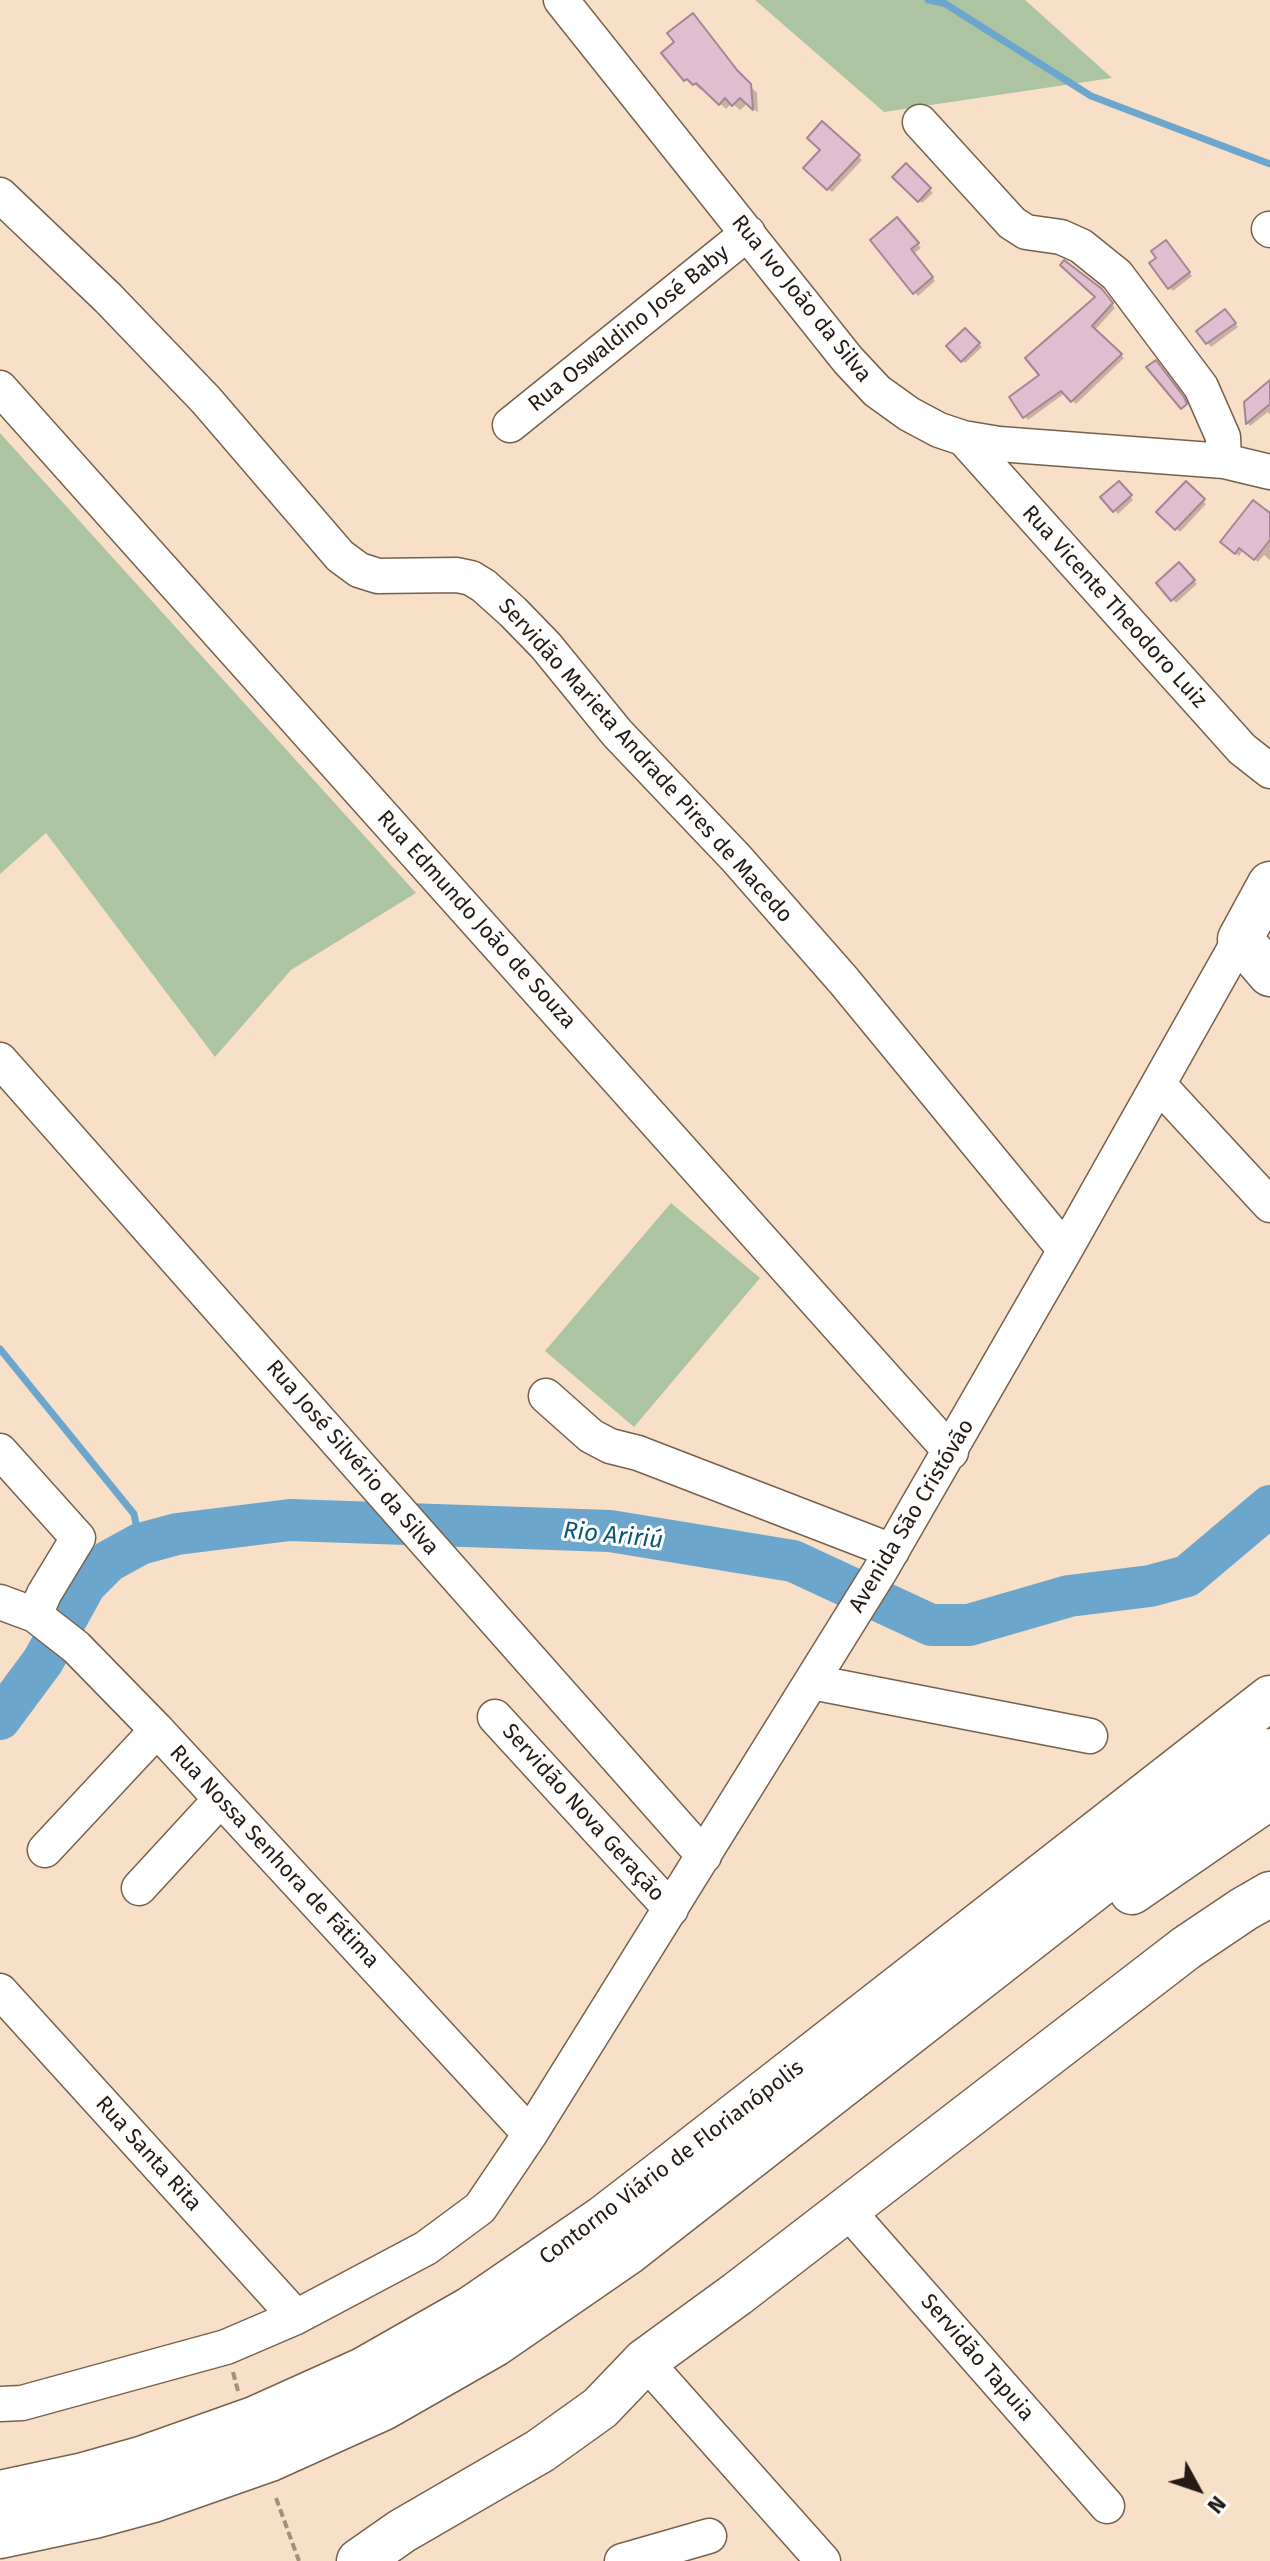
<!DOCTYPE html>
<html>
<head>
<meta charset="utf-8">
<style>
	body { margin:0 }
	#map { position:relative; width:1270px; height:2561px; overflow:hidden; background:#f8dfc7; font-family:"Fira Sans",sans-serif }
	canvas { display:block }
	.north { position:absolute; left:1158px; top:2449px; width:80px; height:80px; -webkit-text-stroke:6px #fff; paint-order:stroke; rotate:130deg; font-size:22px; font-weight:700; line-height:32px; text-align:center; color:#241b12 }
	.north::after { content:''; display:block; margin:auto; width:28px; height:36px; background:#241b12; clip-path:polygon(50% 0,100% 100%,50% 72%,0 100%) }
</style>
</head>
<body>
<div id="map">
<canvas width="1270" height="2561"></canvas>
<div class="north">N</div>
</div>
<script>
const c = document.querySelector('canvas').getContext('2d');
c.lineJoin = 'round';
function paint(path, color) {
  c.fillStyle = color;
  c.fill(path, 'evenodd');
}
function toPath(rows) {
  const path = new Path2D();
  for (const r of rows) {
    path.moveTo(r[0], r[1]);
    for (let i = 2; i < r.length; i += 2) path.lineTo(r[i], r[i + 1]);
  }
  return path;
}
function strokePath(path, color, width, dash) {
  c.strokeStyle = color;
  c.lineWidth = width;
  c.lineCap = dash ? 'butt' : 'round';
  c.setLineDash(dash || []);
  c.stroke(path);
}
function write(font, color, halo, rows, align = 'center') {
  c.font = font + ' "Fira Sans",sans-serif';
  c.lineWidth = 6;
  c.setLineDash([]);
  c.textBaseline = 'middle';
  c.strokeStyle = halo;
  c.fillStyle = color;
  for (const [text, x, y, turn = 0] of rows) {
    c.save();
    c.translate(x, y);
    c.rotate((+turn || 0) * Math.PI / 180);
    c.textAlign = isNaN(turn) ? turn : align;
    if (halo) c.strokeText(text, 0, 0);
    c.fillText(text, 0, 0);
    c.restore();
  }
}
paint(toPath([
	[755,0,1025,0,1112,78,884,112],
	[0,433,416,893,291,970,215,1057,46,833,0,874],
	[671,1203,760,1278,634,1427,545,1351]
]), '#adc4a2');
paint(toPath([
	[664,53,743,79,757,93,758,113,748,103,740,110,732,103,726,109,704,88,701,90,694,84,692,86],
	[823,124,862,160,832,192,806,168,822,150],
	[906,166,933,193,922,203,895,177],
	[897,220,921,248,913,254,935,281,918,296,915,292],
	[1169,246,1192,276,1173,291,1169,287],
	[1106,295,1115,308,1094,331,1124,358,1076,404,1065,393,1028,420,1025,416,1042,375],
	[1229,315,1238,327,1211,347,1199,331],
	[965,331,982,347,965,363,949,346],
	[1270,382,1270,415,1268,412,1250,426,1248,423,1246,403],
	[1119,483,1133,500,1118,514,1103,497],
	[1186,484,1206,504,1180,532,1159,512],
	[1270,510,1270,560,1264,555,1258,562,1243,550,1239,556,1226,546],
	[1179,565,1197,584,1176,603,1158,584]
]), '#0003');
strokePath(toPath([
	[928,0,944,3,1091,96,1270,164],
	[0,1349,134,1514,140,1544]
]), '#6ca6cc', 7);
strokePath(toPath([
	[0,1719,43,1661,85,1585,109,1561,140,1544,177,1534,290,1520,610,1531,793,1561,931,1625,969,1625,1069,1596,1150,1586,1187,1576,1270,1506]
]), '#6ca6cc', 42);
const building = toPath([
	[693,13,737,70,751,84,753,110,740,98,732,106,725,98,719,105,696,83,693,85,687,79,684,81,661,53,674,42,667,33,693,13],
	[822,121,860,155,827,190,803,168,820,150,807,138,822,121],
	[906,163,931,188,918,202,892,177,906,163],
	[897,217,919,243,911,249,933,277,913,294,870,240,897,217],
	[1166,240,1190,272,1168,289,1149,263,1156,258,1151,251,1166,240],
	[1064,260,1102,289,1113,303,1092,326,1122,354,1071,402,1061,391,1023,418,1009,397,1039,375,1025,358,1095,297,1060,265,1064,260],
	[1225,309,1236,323,1206,344,1196,331,1225,309],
	[965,328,980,343,961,362,946,346,965,328],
	[1156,360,1184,397,1187,404,1181,409,1146,367,1156,360],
	[1270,380,1270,404,1246,424,1244,402,1270,380],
	[1119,481,1132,495,1113,512,1100,497,1119,481],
	[1186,481,1205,499,1175,530,1156,512,1186,481],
	[1253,500,1270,513,1270,540,1254,560,1239,548,1235,554,1220,542,1253,500],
	[1179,562,1195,580,1171,601,1156,583,1179,562]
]);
paint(building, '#dfbfcf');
strokePath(building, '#a38595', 2);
const minor = toPath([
	[561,0,848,360,877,391,909,414,939,430,963,438,999,444,1224,461,1270,472],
	[920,122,1012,223,1026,232,1061,237,1081,246,1117,275,1201,387,1223,437,1224,461],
	[0,195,108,298,206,400,340,556,359,570,378,576,457,575,471,578,484,586,513,612,546,646,617,733,736,858,844,981,1065,1250],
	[1269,229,1270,230],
	[0,388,951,1452],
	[510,425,748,233],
	[963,438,1242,749,1270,771],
	[0,1060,704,1856],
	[1159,1085,1270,1205],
	[546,1396,591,1436,610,1446,638,1453,892,1551],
	[0,1451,78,1538,44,1594,35,1615],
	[0,1602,35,1615,76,1647,157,1730,530,2134],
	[812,1682,1090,1736],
	[495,1717,671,1909],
	[45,1850,157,1730],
	[139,1888,220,1800],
	[0,1991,296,2317],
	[847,2210,1107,2506],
	[645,2361,823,2561],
	[0,2404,22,2403,226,2347,296,2317,426,2248,480,2208,530,2134,880,1571,1065,1250,1240,939],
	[622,2561,709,2536]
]);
const major = toPath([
	[1270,884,1240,939,1270,974],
	[359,2561,402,2531,540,2451,600,2408,645,2361,737,2294,1186,1948,1244,1909,1270,1894]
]);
const highway = toPath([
	[1132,1892,1270,1797],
	[0,2493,84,2475,141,2459,254,2419,363,2370,472,2308,602,2219,672,2165,1270,1698],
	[0,2536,94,2516,153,2500,270,2459,383,2408,495,2344,627,2253,1270,1751]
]);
strokePath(minor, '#76614c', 37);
strokePath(major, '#76614c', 47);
strokePath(highway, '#76614c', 47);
strokePath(toPath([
	[233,2372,238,2391],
	[276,2498,299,2561]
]), '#a2907e', 4, [8, 4]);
strokePath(minor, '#fff', 34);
strokePath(major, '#fff', 44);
strokePath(highway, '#fff', 44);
write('22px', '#241b12', '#fff', [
	["Rua Ivo João da Silva",801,299,51],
	["Rua Oswaldino José Baby",629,329,-39],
	["Rua Vicente Theodoro Luiz",1114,607,48],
	["Servidão Marieta Andrade Pires de Macedo",645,761,48],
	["Rua Edmundo João de Souza",476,920,48],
	["Rua José Silvério da Silva",352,1458,49],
	["Avenida São Cristóvão",912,1516,-59],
	["Servidão Nova Geração",583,1813,48],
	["Rua Nossa Senhora de Fátima",274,1857,47],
	["Rua Santa Rita",148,2154,48],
	["Contorno Viário de Florianópolis",672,2163,-37],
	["Servidão Tapuia",977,2358,49]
]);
write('italic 24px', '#0a547a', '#fff', [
	["Rio Aririú",613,1536,6]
]);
</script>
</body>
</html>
